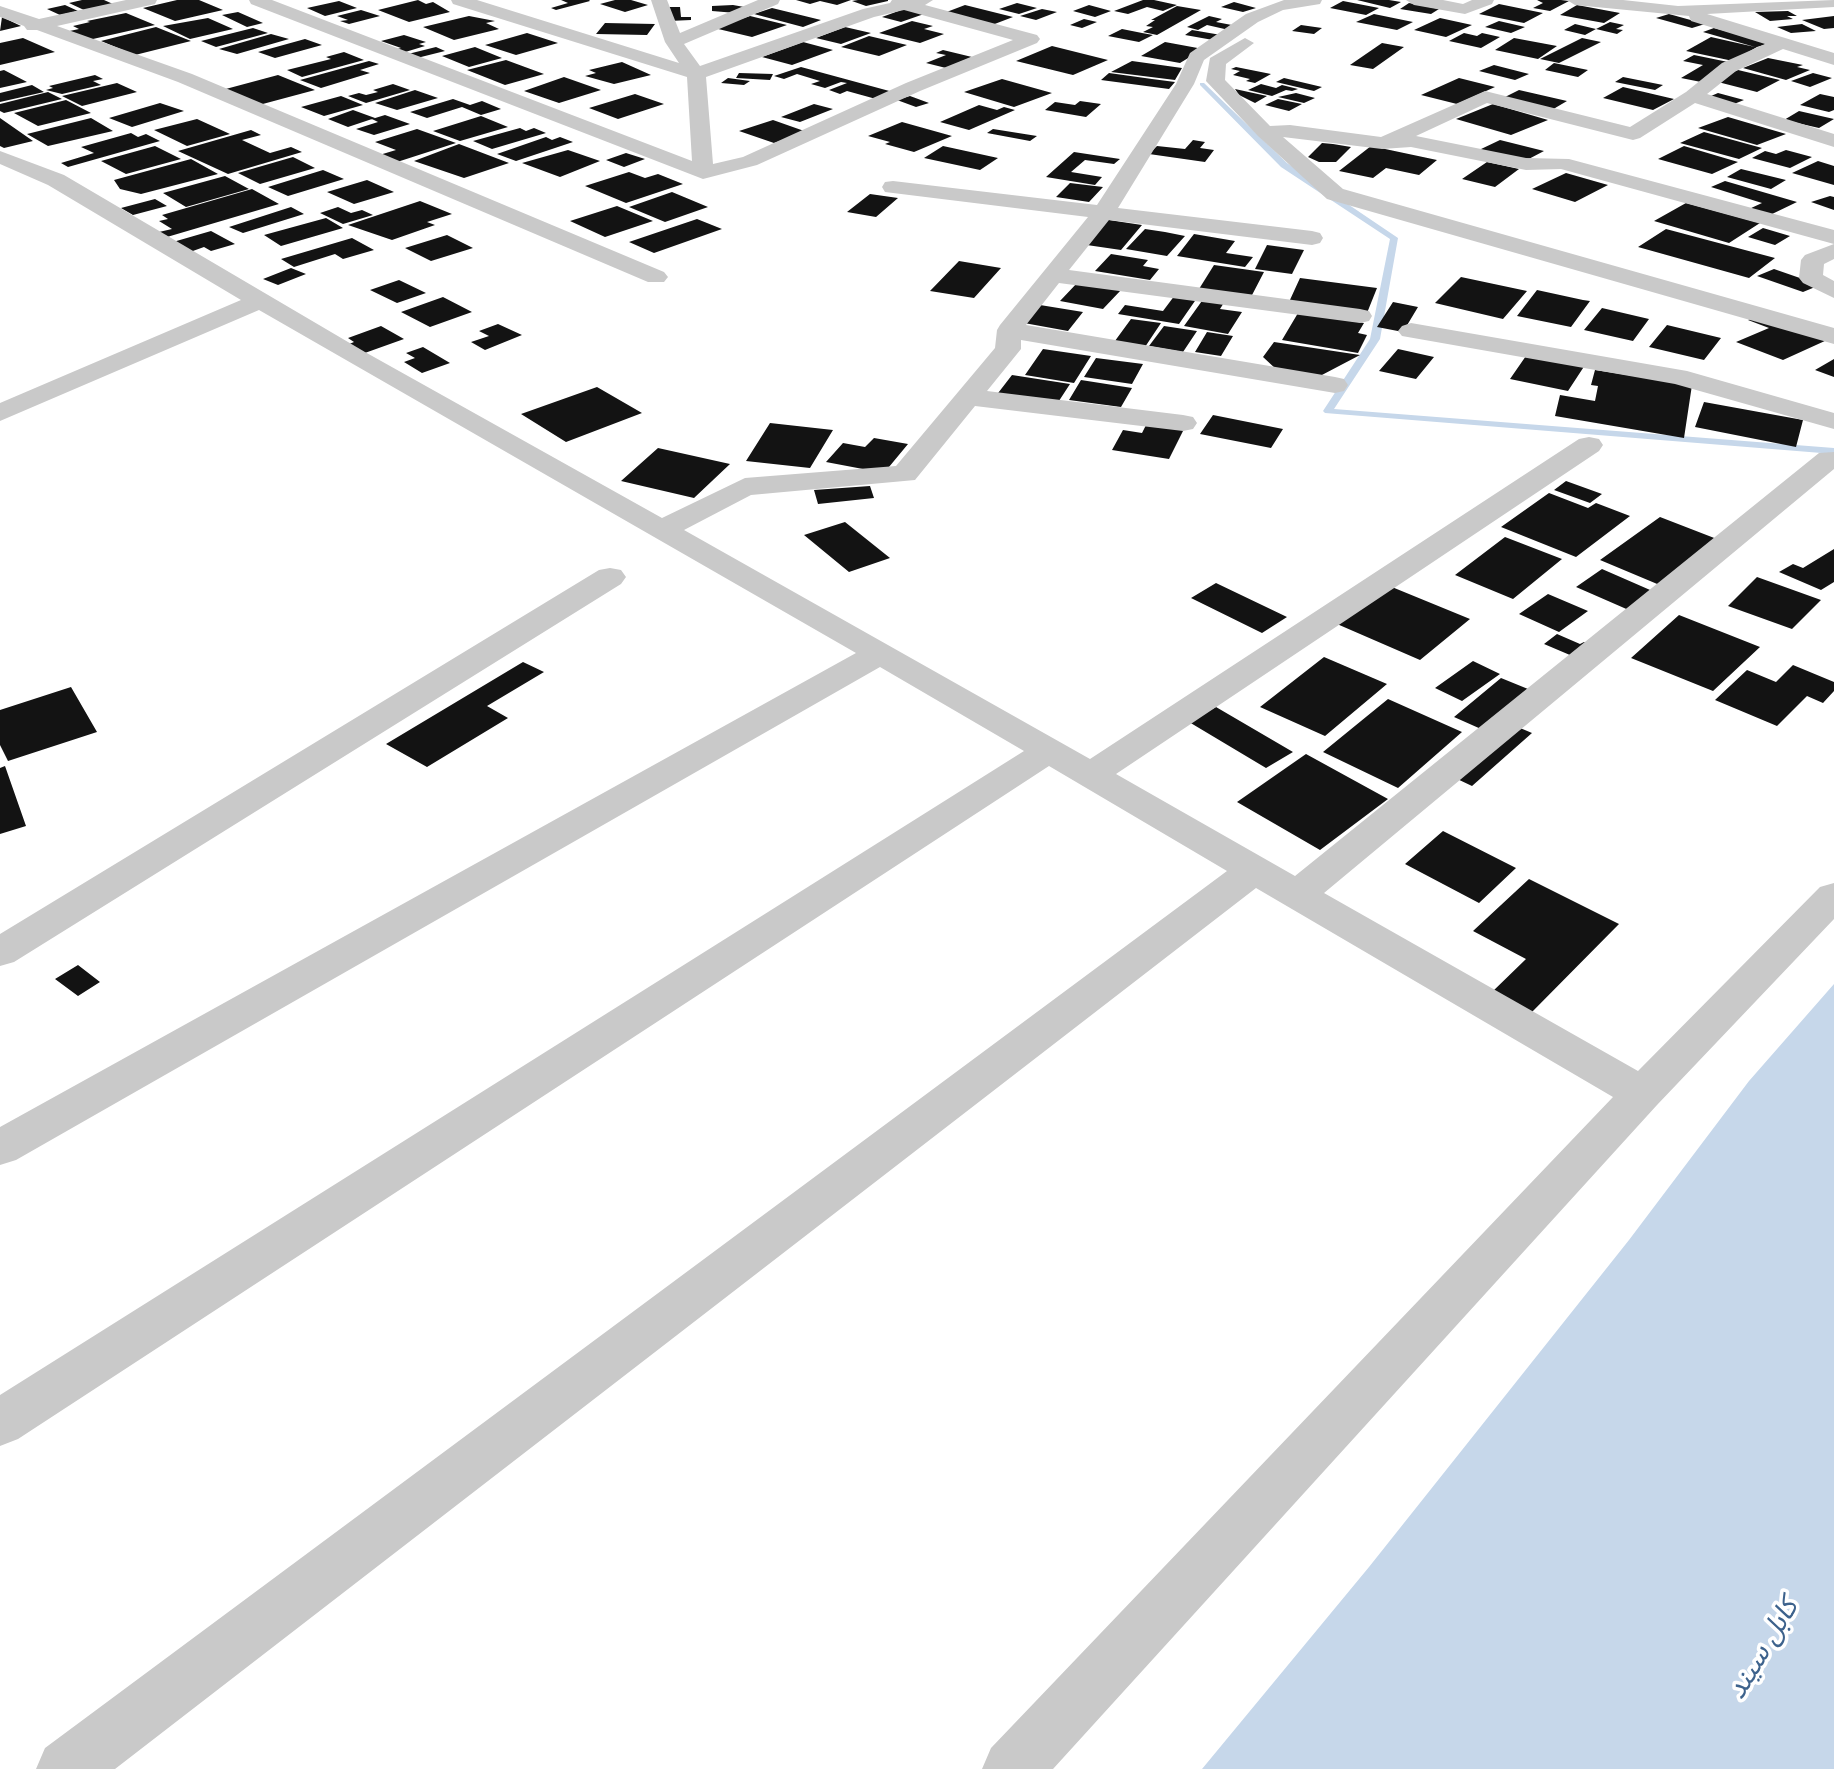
<!DOCTYPE html>
<html>
<head>
<meta charset="utf-8">
<style>
	body { margin:0 }
	canvas { display:block; background:#fff }
</style>
</head>
<body>
<canvas width="1834" height="1769"></canvas>
<script>
const c = document.querySelector('canvas').getContext('2d');
c.lineJoin = 'round';
function paint(path, color) {
  c.fillStyle = color;
  c.fill(path, 'evenodd');
}
function toPath(rows) {
  const path = new Path2D();
  for (const r of rows) {
    path.moveTo(r[0], r[1]);
    for (let i = 2; i < r.length; i += 2) path.lineTo(r[i], r[i + 1]);
  }
  return path;
}
function write(font, color, halo, rows, align = 'center') {
  c.font = font + ' "IBM Plex Sans","Noto Sans Arabic",sans-serif';
  c.lineWidth = 7;
  c.setLineDash([]);
  c.textBaseline = 'middle';
  c.strokeStyle = halo;
  c.fillStyle = color;
  for (const [text, x, y, turn = 0] of rows) {
    c.save();
    c.translate(x, y);
    c.rotate((+turn || 0) * Math.PI / 180);
    c.textAlign = isNaN(turn) ? turn : align;
    if (halo) c.strokeText(text, 0, 0);
    c.fillText(text, 0, 0);
    c.restore();
  }
}
paint(toPath([
	[1834,984,1834,1769,1202,1769,1369,1567,1629,1240,1749,1081]
]), '#c6d7ea');
paint(toPath([
	[1200,83,1204,83,1287,163,1398,238,1380,339,1334,409,1834,448,1834,454,1325,413,1323,411,1370,339,1390,239,1281,167,1200,85,1200,83]
]), '#c6d7ea');
paint(toPath([
	[82,0,104,0,113,4,84,10,69,3],
	[177,0,199,0,223,10,175,21,143,8],
	[418,0,426,4,433,2,450,12,409,22,378,10],
	[561,0,589,0,590,1,556,10,551,8,568,3],
	[615,0,631,0,648,5,625,12,600,4],
	[796,0,851,0,837,5,820,1,810,4],
	[858,0,888,0,888,1,866,6,852,1],
	[1143,0,1154,0,1177,5,1163,11,1147,7,1128,14,1114,11],
	[1357,0,1389,0,1401,2,1390,8],
	[1537,0,1561,0,1569,1,1550,11,1533,8,1543,3],
	[339,1,357,8,325,16,307,8],
	[1343,1,1379,8,1366,15,1330,8],
	[1234,2,1256,8,1243,12,1221,7],
	[1017,3,1037,8,1019,14,999,9],
	[1409,3,1439,9,1431,14,1400,9],
	[1499,4,1543,13,1524,23,1479,14],
	[65,5,78,11,60,15,47,9],
	[733,5,750,8,736,13,712,11,712,6],
	[965,5,1013,17,992,25,944,13],
	[1089,5,1111,11,1095,17,1073,11],
	[1577,5,1620,13,1604,23,1560,15],
	[1177,6,1201,10,1157,35,1143,32,1153,27,1146,26,1155,20,1151,20],
	[667,7,680,7,681,17,691,17,691,20,669,21],
	[772,8,821,20,803,27,754,14],
	[904,9,924,14,901,22,882,17],
	[1042,9,1057,12,1036,20,1020,16],
	[361,10,380,16,349,24,340,21,348,20,337,16],
	[1788,11,1797,16,1787,16,1793,19,1770,21,1755,12],
	[238,12,263,23,247,27,222,15],
	[126,13,155,25,84,41,65,32,79,29,73,26,90,22,87,21],
	[1374,14,1413,22,1397,30,1356,22],
	[1669,14,1705,24,1692,28,1656,18],
	[469,16,495,21,486,23,499,29,454,40,423,27],
	[750,16,787,25,752,37,714,28],
	[1209,16,1222,19,1216,22,1237,26,1229,30,1207,25,1198,30,1187,27],
	[1834,16,1834,28,1824,29,1802,20],
	[2,17,21,26,0,31],
	[208,18,233,29,190,39,163,26],
	[1440,18,1472,25,1446,37,1414,30],
	[1084,19,1097,22,1082,28,1070,25],
	[912,21,933,26,924,29,944,34,920,43,879,33],
	[1499,21,1525,27,1511,33,1485,27],
	[1610,22,1624,25,1616,29,1623,30,1617,34,1596,29],
	[605,23,655,24,647,35,596,34],
	[1575,24,1596,29,1585,35,1564,30],
	[1802,24,1816,31,1791,33,1777,27],
	[1301,25,1322,28,1314,34,1292,31],
	[156,27,191,41,135,55,101,41],
	[845,27,871,33,841,44,816,38],
	[253,28,268,33,216,47,201,41],
	[1714,28,1770,43,1757,47,1733,61,1686,51,1711,37,1755,47,1703,32],
	[1122,29,1142,33,1153,35,1139,42,1108,36],
	[1192,30,1221,35,1213,40,1185,35],
	[527,33,558,43,516,55,485,45],
	[1464,33,1477,36,1482,33,1500,37,1481,48,1449,41],
	[271,34,289,39,237,54,219,49],
	[404,35,426,42,419,44,425,46,402,53,394,50,401,48,381,41],
	[869,36,907,45,879,56,841,47],
	[23,38,55,52,0,65,0,43],
	[1514,38,1557,46,1538,59,1495,50],
	[1582,38,1601,42,1559,63,1540,59],
	[305,39,322,45,275,58,258,52],
	[803,42,833,50,792,65,762,57],
	[1165,42,1203,49,1180,63,1141,56],
	[1382,43,1404,47,1373,69,1350,65],
	[1052,46,1108,60,1073,75,1016,61],
	[436,47,445,51,413,59,404,55],
	[475,47,502,58,469,67,442,56],
	[943,50,972,57,946,68,926,63,946,55,936,53],
	[344,52,364,60,302,77,287,70,331,59,326,57],
	[1694,55,1733,63,1701,82,1681,78,1703,65,1683,61],
	[1768,58,1803,65,1797,67,1810,70,1786,80,1743,68],
	[506,60,544,74,505,85,467,70],
	[369,61,379,64,360,70,370,73,321,88,300,80],
	[1132,61,1182,68,1175,80,1111,72],
	[622,62,651,75,614,84,585,76,596,73,589,70],
	[1554,63,1588,70,1578,77,1545,70],
	[1494,65,1529,74,1515,80,1479,71],
	[801,67,893,92,876,99,847,91,840,94,829,90,847,83,841,82,825,88,811,84,820,81,797,74,784,79,774,76],
	[1236,67,1271,74,1255,83,1246,81,1250,79,1233,75,1240,71,1231,69],
	[4,70,27,82,0,88,0,71],
	[1738,70,1780,80,1757,92,1714,81],
	[739,73,773,74,770,80,736,78],
	[1109,73,1152,79,1175,82,1169,89,1101,80],
	[1813,73,1832,78,1810,87,1791,81],
	[95,75,103,79,93,81,101,85,62,94,46,90,53,88,49,86],
	[278,75,315,90,259,105,222,90],
	[564,77,601,90,559,103,524,91],
	[1623,77,1663,85,1655,90,1615,82],
	[728,78,750,81,744,85,721,83],
	[1284,78,1322,87,1314,91,1276,82],
	[1459,78,1495,87,1457,104,1421,95],
	[1002,79,1052,93,1014,107,964,92],
	[117,83,137,92,82,106,62,96],
	[393,84,410,90,366,103,348,96,359,93,366,95,378,92,373,90],
	[1261,84,1276,88,1282,85,1298,89,1292,91,1286,90,1272,96,1248,90],
	[32,85,44,92,0,102,0,93],
	[1623,87,1674,99,1653,110,1603,98],
	[1235,89,1267,96,1255,103,1239,95],
	[415,90,438,98,397,110,375,103],
	[1519,90,1567,101,1550,111,1501,99],
	[48,92,62,99,4,113,0,111,0,104],
	[1296,93,1315,98,1304,103,1278,97],
	[1718,93,1744,100,1729,106,1704,99],
	[635,94,664,104,618,119,589,108],
	[1820,94,1834,97,1834,110,1829,112,1800,105],
	[341,96,363,105,324,116,301,107],
	[910,96,929,103,916,107,897,100],
	[453,99,470,105,482,101,501,109,481,115,462,107,427,118,410,112],
	[1278,99,1302,104,1289,111,1265,105],
	[66,100,91,113,38,126,14,113],
	[1080,101,1101,104,1086,117,1045,110,1055,102,1075,105],
	[160,103,184,111,132,127,109,118],
	[814,104,833,109,800,122,781,117],
	[1493,104,1548,120,1511,135,1456,119],
	[979,105,997,110,1004,107,1015,110,969,130,940,122],
	[353,110,375,118,348,127,328,119],
	[1799,111,1834,119,1819,128,1784,120],
	[385,115,410,124,374,135,356,129,378,122,372,119],
	[481,116,508,127,460,141,433,131],
	[1728,117,1786,134,1757,145,1698,128],
	[0,118,33,141,4,148,0,146],
	[91,118,113,131,48,146,27,134],
	[197,119,230,134,187,146,154,130],
	[773,120,807,132,774,143,739,131],
	[902,122,952,136,914,152,885,144,890,142,868,136],
	[520,128,526,131,534,128,546,133,492,149,473,141],
	[417,129,456,143,394,163,376,156,396,150,375,142],
	[993,129,1037,136,1030,141,987,133],
	[251,130,261,135,242,140,270,153,291,147,302,152,228,174,178,151],
	[1704,132,1762,148,1739,159,1680,143],
	[131,133,138,137,146,134,160,141,68,167,61,163,94,153,81,147],
	[546,137,552,140,560,137,573,142,516,161,497,154],
	[1193,140,1205,142,1200,148,1214,150,1205,162,1149,154,1157,146,1185,149],
	[1500,140,1544,151,1523,162,1479,150],
	[1322,143,1333,144,1351,147,1336,162,1319,162,1308,157],
	[459,144,509,163,464,178,414,161],
	[155,146,181,159,126,174,101,161],
	[943,146,998,158,980,170,924,158],
	[1371,146,1437,160,1419,175,1386,168,1373,178,1339,171],
	[1684,146,1738,162,1712,174,1658,159],
	[568,150,600,161,560,177,522,163],
	[1786,150,1812,157,1790,168,1752,158,1765,151,1776,154],
	[1074,152,1120,159,1114,164,1085,160,1071,172,1102,177,1095,185,1046,177],
	[626,153,645,159,624,167,606,160],
	[293,157,315,168,260,184,238,173],
	[191,159,218,174,141,194,120,189,114,180],
	[1818,161,1834,166,1834,185,1792,173],
	[1487,162,1519,169,1495,187,1462,179],
	[1741,169,1786,180,1771,189,1727,177],
	[323,170,344,179,288,196,268,187],
	[629,172,645,178,658,174,683,184,626,203,585,186],
	[1566,173,1608,185,1575,202,1532,189],
	[225,176,249,189,186,207,163,193],
	[367,180,394,192,354,204,327,192],
	[1725,181,1797,202,1770,215,1749,209,1762,203,1711,187],
	[1070,183,1103,187,1089,202,1056,197],
	[252,189,279,204,167,237,159,232,172,229,159,221,168,219,162,215],
	[672,192,708,207,665,222,629,207],
	[870,194,898,198,876,217,847,212],
	[1830,196,1834,197,1834,210,1811,202],
	[155,199,167,206,133,215,121,208],
	[420,201,452,214,427,222,435,225,392,240,348,225],
	[1686,203,1760,223,1729,243,1654,221],
	[617,206,653,221,605,237,570,221],
	[291,207,304,214,243,233,229,227],
	[338,207,351,213,362,210,373,215,343,224,320,213],
	[326,218,343,228,281,246,264,235],
	[697,219,722,229,654,253,629,242],
	[1102,219,1142,225,1121,250,1080,244],
	[1763,228,1790,236,1775,245,1748,237],
	[1145,229,1165,232,1185,236,1167,256,1126,249],
	[1666,229,1775,258,1749,278,1638,247],
	[211,231,235,244,211,251,204,247,190,252,173,242],
	[1194,234,1235,241,1226,253,1253,257,1245,267,1177,256],
	[447,235,473,248,431,261,405,248],
	[352,238,374,250,343,259,335,254,294,267,281,259],
	[1267,245,1304,250,1292,274,1255,269],
	[1111,254,1148,260,1143,266,1159,269,1150,280,1095,271],
	[959,261,1001,268,974,298,930,291],
	[1214,265,1264,272,1251,297,1199,289],
	[291,268,306,274,278,285,263,279],
	[1774,269,1820,285,1803,292,1757,276],
	[1461,277,1527,291,1503,319,1435,303],
	[1300,278,1377,288,1367,313,1289,302],
	[399,280,426,293,397,303,370,290],
	[1078,282,1121,290,1103,309,1060,301],
	[1537,290,1583,300,1590,301,1571,327,1517,316],
	[1175,295,1197,298,1179,324,1118,314,1125,305,1163,311],
	[443,297,472,312,430,327,401,312],
	[1204,298,1225,301,1220,309,1242,312,1228,334,1184,326],
	[1393,302,1418,307,1403,332,1377,327],
	[1040,305,1083,312,1068,331,1024,323],
	[1602,308,1649,319,1633,341,1584,330],
	[1298,313,1364,323,1358,333,1367,335,1358,353,1282,340],
	[1760,315,1827,340,1783,360,1736,342,1769,328,1748,320],
	[1131,319,1161,323,1143,350,1112,345],
	[498,324,522,335,485,350,471,342,489,336,479,331],
	[1667,325,1721,338,1704,360,1649,347],
	[381,326,404,339,362,354,347,345,354,342,348,338],
	[1164,326,1197,331,1183,352,1149,346],
	[1207,332,1233,336,1221,356,1195,352],
	[1274,342,1360,355,1320,376,1277,370,1263,357],
	[423,347,450,363,422,373,404,362,415,358,406,353],
	[1043,349,1091,356,1074,383,1025,375],
	[1398,349,1434,357,1416,379,1379,371],
	[1528,353,1585,365,1568,391,1510,379],
	[1096,358,1143,364,1132,384,1084,377],
	[1834,359,1834,377,1815,370],
	[1595,370,1692,385,1684,438,1555,416,1560,395,1595,401,1598,386,1591,385],
	[1012,375,1070,384,1055,407,995,397],
	[1081,380,1132,388,1121,407,1069,400],
	[597,387,642,413,566,442,521,414],
	[1704,402,1803,420,1796,447,1695,427],
	[1213,415,1283,429,1271,448,1200,434],
	[1148,421,1185,427,1169,459,1112,450,1123,430,1142,433],
	[770,423,833,430,810,468,746,461],
	[874,438,908,444,884,473,826,462,843,443,865,447],
	[658,448,730,464,694,498,621,481],
	[1566,481,1602,494,1590,503,1554,490],
	[870,486,874,498,818,504,814,490],
	[1549,493,1588,508,1596,503,1630,516,1576,557,1501,527],
	[1660,517,1722,541,1662,586,1600,560],
	[845,522,890,558,849,572,804,535],
	[1505,537,1562,559,1513,599,1455,575],
	[1834,549,1834,582,1821,590,1779,572,1793,564,1803,568],
	[1602,569,1657,593,1631,611,1576,587],
	[1757,577,1821,600,1792,629,1728,606],
	[1216,583,1287,617,1262,633,1191,598],
	[1387,585,1470,619,1420,660,1337,624],
	[1548,594,1588,611,1559,632,1519,614],
	[1679,615,1760,647,1713,691,1631,658],
	[1557,634,1580,644,1584,642,1592,645,1577,658,1544,644],
	[1324,657,1387,684,1325,736,1260,707],
	[1473,661,1500,674,1462,701,1435,688],
	[523,662,544,672,487,706,508,718,427,767,386,744],
	[1793,665,1834,682,1834,691,1823,703,1807,696,1777,726,1715,700,1747,670,1776,682],
	[1501,678,1528,689,1481,729,1454,717],
	[71,687,97,732,8,761,0,745,0,710],
	[1388,699,1462,732,1398,788,1323,752],
	[1216,707,1293,752,1266,768,1189,722],
	[1513,725,1532,733,1472,786,1453,777],
	[1306,754,1388,799,1320,850,1237,802],
	[5,766,26,826,0,834,0,768],
	[1443,831,1516,868,1479,903,1405,864],
	[1529,879,1619,924,1530,1014,1491,993,1526,959,1473,931],
	[78,965,100,982,78,996,55,979]
]), '#131313');
paint(toPath([
	[126,0,157,0,155,4,57,26,192,74,664,272,668,277,664,282,648,282,178,82,37,30,27,30,24,26,0,17,0,6,39,19,126,0],
	[249,0,272,0,692,161,687,77,453,4,451,0,477,0,679,63,665,42,651,0,667,0,680,33,758,0,780,0,778,4,684,44,700,66,863,9,890,3,892,0,933,0,925,5,1037,35,1040,39,1037,43,920,91,757,165,703,179,251,4,249,0],
	[904,10,1013,40,906,83,743,157,713,164,706,77,874,17,904,10],
	[1284,0,1322,0,1320,4,1283,10,1258,22,1204,60,1194,84,1118,208,1312,231,1320,233,1323,238,1320,243,1312,245,1109,220,1069,270,1360,309,1369,311,1372,316,1369,321,1360,323,1059,283,1026,325,1335,377,1344,379,1348,385,1344,391,1335,393,1021,340,1021,349,987,391,1183,415,1193,417,1197,423,1193,429,1183,431,975,406,915,480,751,495,684,530,1090,759,1579,439,1589,437,1599,439,1603,445,1599,451,1116,774,1295,876,1819,453,1834,452,1834,469,1324,893,1638,1071,1820,887,1834,883,1834,919,1657,1105,1053,1769,982,1769,991,1748,1613,1097,1256,888,115,1769,36,1769,45,1748,1227,871,1049,766,18,1439,0,1446,0,1395,1024,751,880,667,16,1160,0,1165,0,1127,856,653,259,310,0,421,0,403,241,300,48,185,0,164,0,151,64,175,365,352,662,518,745,478,896,466,995,348,997,330,1000,325,1088,217,893,193,885,192,882,187,885,182,893,181,1097,205,1176,84,1190,53,1246,14,1284,0],
	[1406,0,1443,0,1463,4,1472,0,1494,0,1492,4,1465,14,1414,5,1406,0],
	[1567,0,1623,0,1678,6,1834,0,1834,7,1707,14,1834,53,1834,65,1783,49,1736,71,1707,94,1834,134,1834,147,1695,103,1640,138,1633,140,1487,103,1416,136,1526,158,1569,159,1834,230,1834,244,1561,169,1526,170,1411,147,1382,149,1283,137,1343,189,1834,328,1834,344,1327,199,1258,136,1206,81,1210,58,1245,38,1254,43,1226,64,1225,80,1270,126,1290,125,1381,137,1485,91,1630,127,1686,92,1722,63,1765,44,1691,21,1689,16,1575,5,1567,0],
	[1834,244,1834,259,1824,264,1823,275,1834,281,1834,298,1803,283,1799,278,1801,260,1805,255,1834,244],
	[1411,323,1687,371,1834,413,1834,429,1675,384,1402,336,1398,331,1402,326,1411,323],
	[610,568,621,570,626,577,621,584,14,962,0,966,0,934,599,570,610,568]
]), '#c9c9c9');
write('italic 28px', '#3d628c', '#fff', [
	["کابل سيند",1763,1649,-59]
]);
</script>
</body>
</html>
